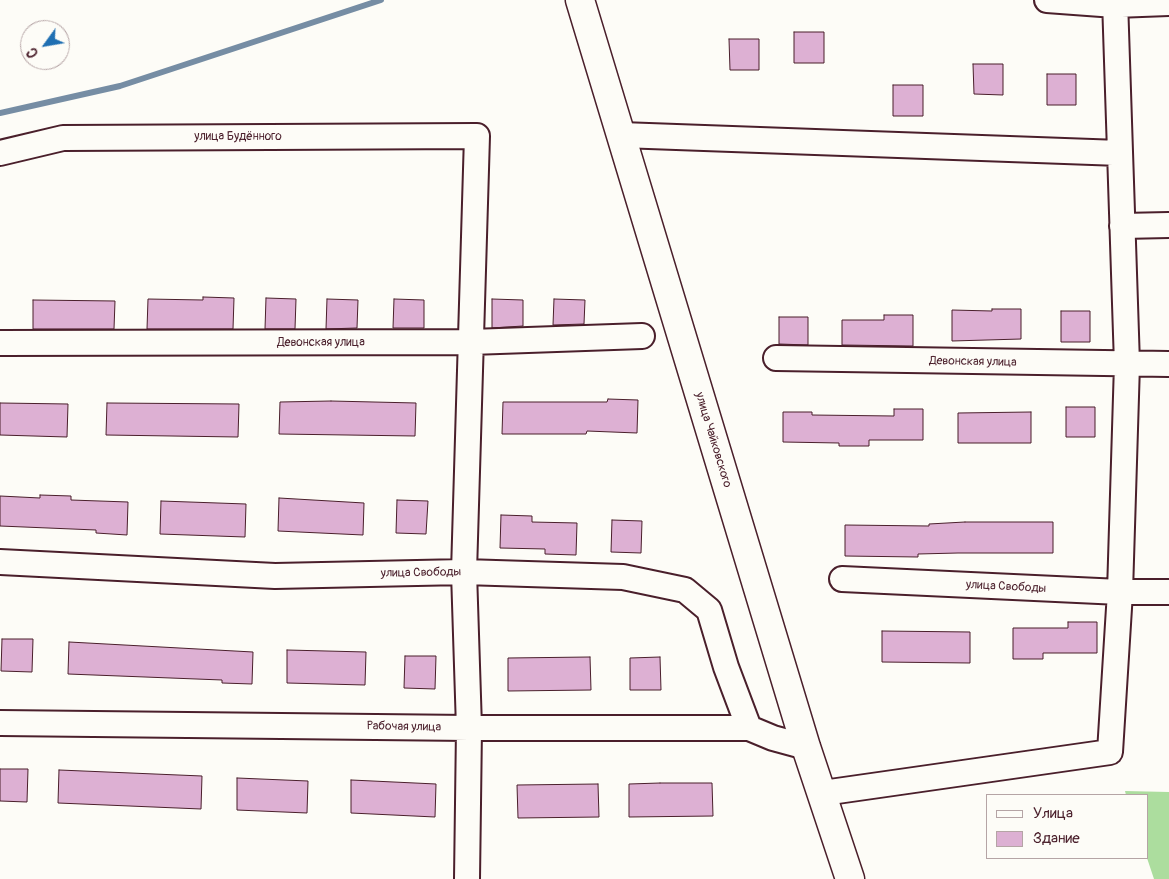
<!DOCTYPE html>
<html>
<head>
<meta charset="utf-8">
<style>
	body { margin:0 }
	#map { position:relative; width:1169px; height:879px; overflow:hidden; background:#fdfcf7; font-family:Pangolin,sans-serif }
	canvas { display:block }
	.legend { position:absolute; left:986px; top:794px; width:162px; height:65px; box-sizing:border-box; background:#fdfcf7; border:1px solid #b5a4a5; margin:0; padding:6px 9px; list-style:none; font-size:15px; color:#4a1f2b }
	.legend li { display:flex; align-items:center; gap:10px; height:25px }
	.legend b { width:25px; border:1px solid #b5a4a5 }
	.north { position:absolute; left:20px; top:20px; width:50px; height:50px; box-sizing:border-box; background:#fdfcf7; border:1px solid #b5a4a5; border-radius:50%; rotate:238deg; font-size:14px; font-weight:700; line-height:20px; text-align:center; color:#4a1f2b }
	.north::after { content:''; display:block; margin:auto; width:18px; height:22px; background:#1f6fb2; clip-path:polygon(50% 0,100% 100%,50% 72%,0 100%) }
</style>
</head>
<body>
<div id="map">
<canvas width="1169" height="879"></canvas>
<ul class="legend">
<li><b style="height:6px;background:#fdfcf7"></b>Улица</li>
<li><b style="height:14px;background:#ddb0d3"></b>Здание</li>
</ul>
<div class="north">С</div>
</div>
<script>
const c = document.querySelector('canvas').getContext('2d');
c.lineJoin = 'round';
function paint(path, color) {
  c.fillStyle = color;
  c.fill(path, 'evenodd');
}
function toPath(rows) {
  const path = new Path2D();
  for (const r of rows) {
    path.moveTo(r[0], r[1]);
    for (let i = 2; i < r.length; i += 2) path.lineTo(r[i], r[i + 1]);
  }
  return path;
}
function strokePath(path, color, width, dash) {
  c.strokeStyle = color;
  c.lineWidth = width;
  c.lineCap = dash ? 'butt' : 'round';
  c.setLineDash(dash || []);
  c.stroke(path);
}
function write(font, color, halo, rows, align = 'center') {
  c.font = font + ' Pangolin,sans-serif';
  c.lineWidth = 5;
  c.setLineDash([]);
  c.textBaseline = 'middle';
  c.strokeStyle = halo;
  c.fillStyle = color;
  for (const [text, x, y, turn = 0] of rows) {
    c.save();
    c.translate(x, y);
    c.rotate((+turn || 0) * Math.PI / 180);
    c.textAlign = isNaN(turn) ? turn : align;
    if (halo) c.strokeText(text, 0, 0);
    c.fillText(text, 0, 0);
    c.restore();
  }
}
paint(toPath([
	[1125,791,1169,792,1169,879,1154,879,1147,858,1148,795,1126,795]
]), '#acdd9e');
strokePath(toPath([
	[0,113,120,86,381,0]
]), '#768da4', 6);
const building = toPath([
	[794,32,824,32,824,63,794,63,794,32],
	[729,39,759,39,759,70,730,70,729,39],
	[973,64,1003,64,1003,95,974,94,973,64],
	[1047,74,1076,74,1076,105,1047,105,1047,74],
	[893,85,923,85,923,116,893,116,893,85],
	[203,297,234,298,233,329,147,329,148,299,203,300,203,297],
	[266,298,296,299,295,329,265,329,266,298],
	[327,299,358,300,357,328,326,329,327,299],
	[394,299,424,300,424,328,393,328,394,299],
	[492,299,523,300,523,326,492,328,492,299],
	[554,299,585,300,584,324,553,325,554,299],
	[33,300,115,301,114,329,33,329,33,300],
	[992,309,1021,309,1021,339,952,341,952,310,992,311,992,309],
	[1061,311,1090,311,1090,342,1061,342,1061,311],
	[884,315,913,315,913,346,842,345,842,320,884,320,884,315],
	[779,317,808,317,808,345,779,344,779,317],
	[608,399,638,400,637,433,587,431,586,434,502,434,503,402,607,402,608,399],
	[331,401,416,403,415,436,279,434,280,402,331,401],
	[0,403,68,404,67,437,0,435,0,403],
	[107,403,239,404,238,437,106,435,107,403],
	[1066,407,1095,407,1095,437,1066,437,1066,407],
	[894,409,923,409,923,440,869,440,869,446,839,446,839,443,783,442,783,412,812,412,812,415,894,416,894,409],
	[1031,412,1031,443,958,443,958,413,1031,412],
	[40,495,71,496,71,500,128,502,127,535,96,533,96,530,0,526,0,496,40,498,40,495],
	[279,498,364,503,363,535,278,531,279,498],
	[397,500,428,501,426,534,396,533,397,500],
	[161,501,246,504,245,537,160,534,161,501],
	[501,515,532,516,532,522,577,523,576,555,545,554,545,549,500,548,501,515],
	[612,520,642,521,641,553,611,552,612,520],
	[965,522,1053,522,1053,553,958,553,918,554,918,557,845,556,845,525,929,526,929,524,965,522],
	[1068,622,1097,622,1097,653,1043,653,1043,659,1013,659,1013,628,1068,628,1068,622],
	[882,631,970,632,970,663,882,662,882,631],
	[2,639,33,639,32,672,1,671,2,639],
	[69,642,253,652,252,684,222,683,222,680,68,674,69,642],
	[287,650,366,652,365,685,287,683,287,650],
	[405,656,436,656,435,689,404,688,405,656],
	[590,657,591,690,508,691,508,658,590,657],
	[660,657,661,690,630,690,630,658,660,657],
	[0,769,28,769,27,802,0,801,0,769],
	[59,770,202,776,201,809,58,803,59,770],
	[237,778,308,781,307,813,237,810,237,778],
	[351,780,436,784,435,817,351,813,351,780],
	[660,783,712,783,713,816,629,817,629,784,660,783],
	[598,784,599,817,518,818,517,785,598,784]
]);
paint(building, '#ddb0d3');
strokePath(building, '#4a1f2b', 1);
const minor = toPath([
	[1047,0,1115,5,1169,3],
	[621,135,1120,153],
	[0,153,63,138,477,136,464,572,469,728,467,879],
	[1122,226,1169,225],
	[0,343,471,342,642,336],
	[776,358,1169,364],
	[0,562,275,576,464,572,623,577,685,590,709,610,726,667,749,728],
	[842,579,1120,592,1169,592],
	[0,723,469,728,749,728,773,738,806,747],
	[823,793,1110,752,1120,592,1127,364,1115,0]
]);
const major = toPath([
	[580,0,806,747,850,879]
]);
strokePath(minor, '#4a1f2b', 28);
strokePath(major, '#4a1f2b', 31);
strokePath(minor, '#fdfcf7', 24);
strokePath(major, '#fdfcf7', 28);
write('12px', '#4a1f2b', '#fdfcf7', [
	["улица Будённого",238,137],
	["Девонская улица",321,343],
	["Девонская улица",973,362,1],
	["улица Чайковского",713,440,73],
	["улица Свободы",421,573,-1],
	["улица Свободы",1006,587,3],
	["Рабочая улица",404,727,1]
]);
</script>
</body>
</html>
